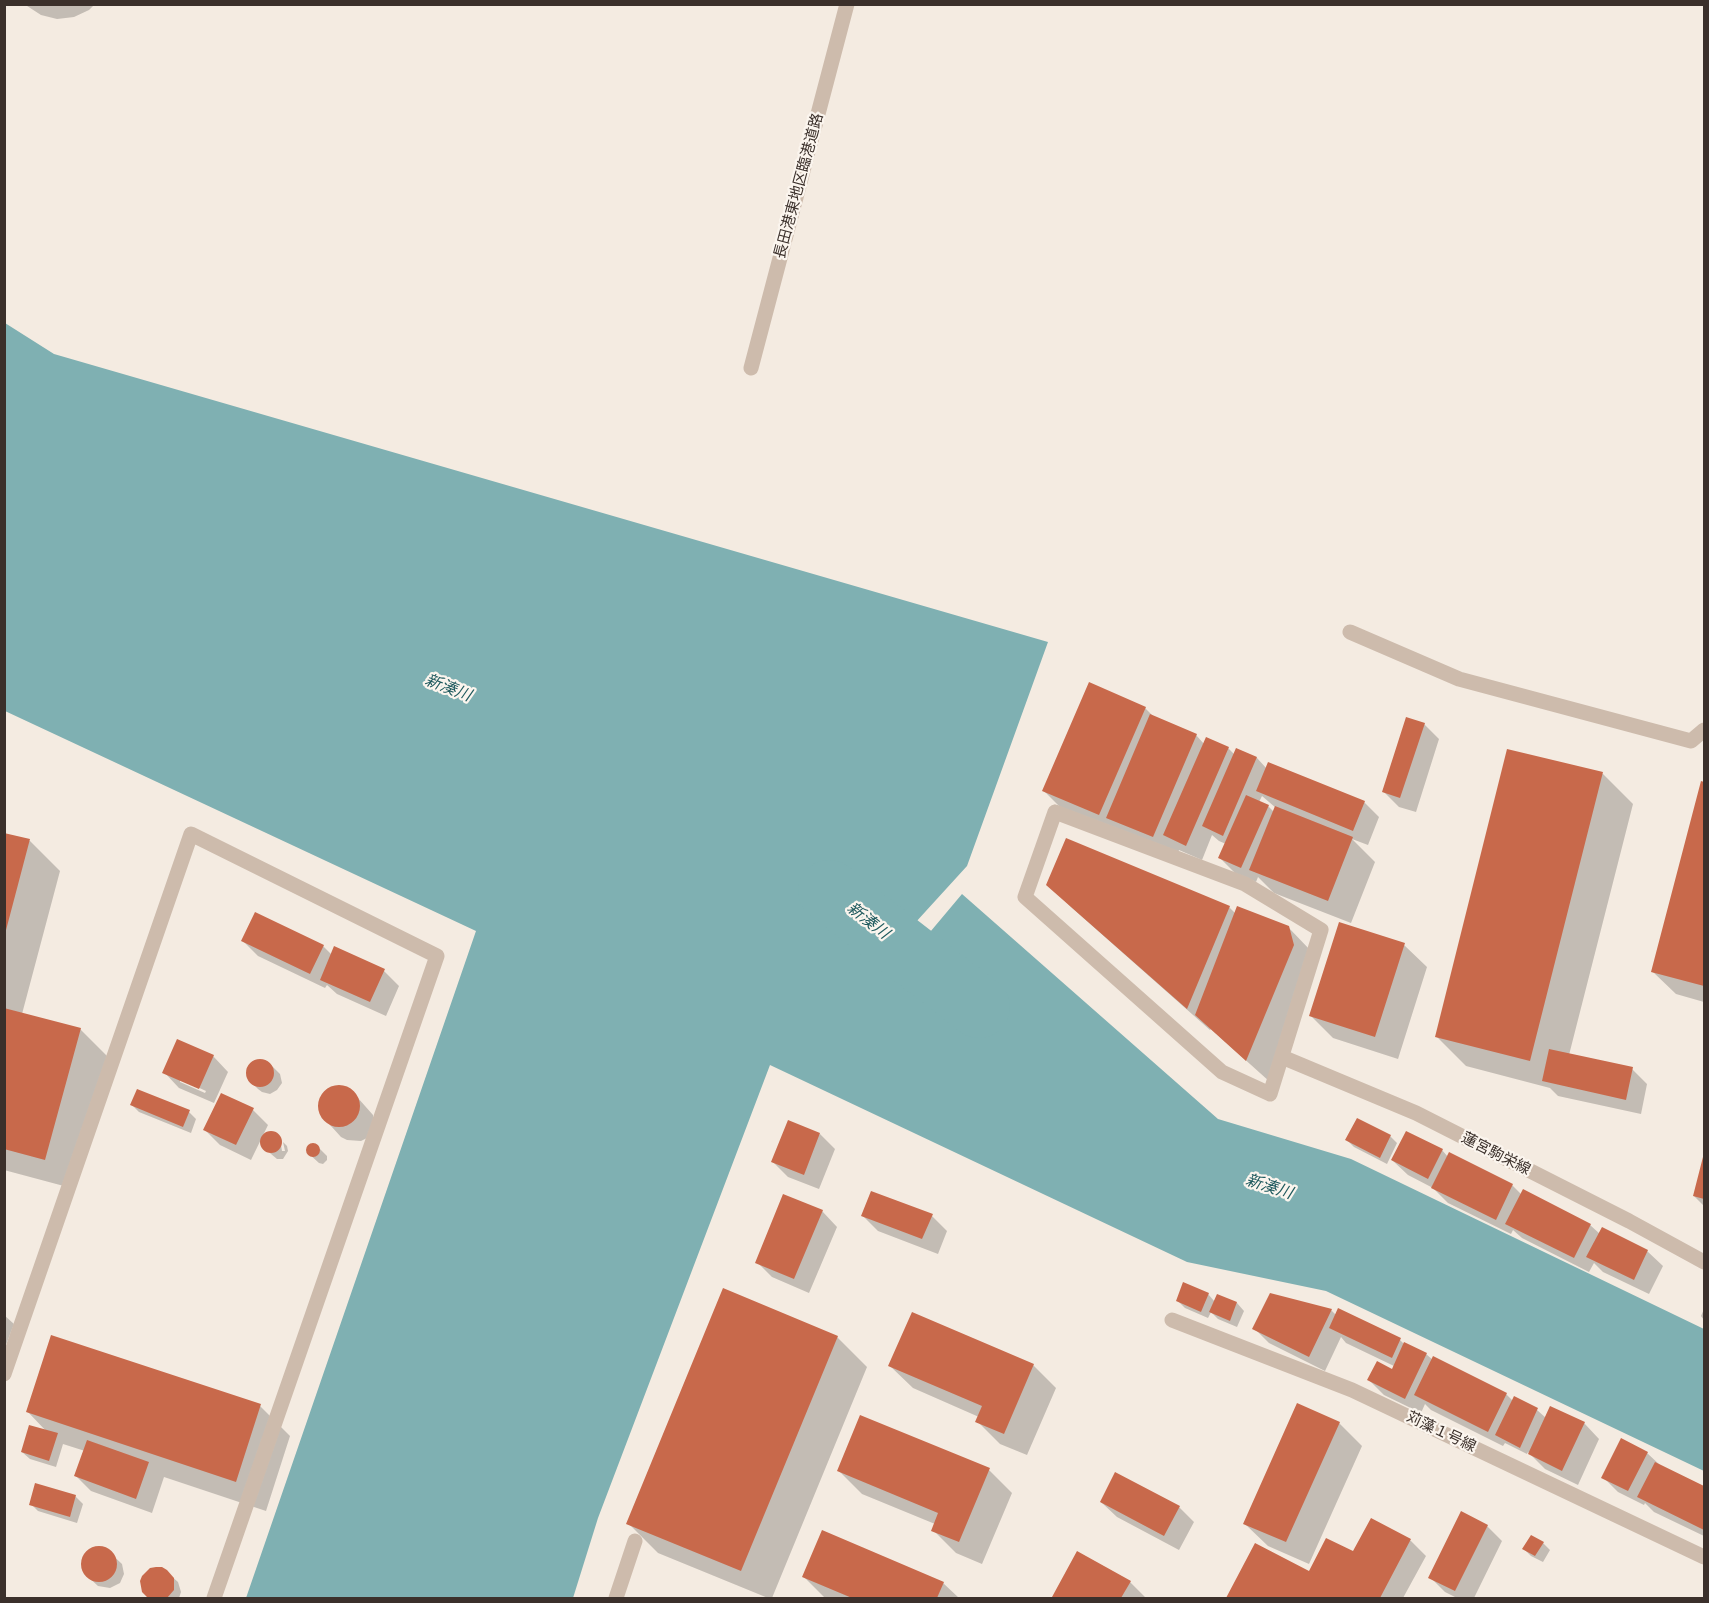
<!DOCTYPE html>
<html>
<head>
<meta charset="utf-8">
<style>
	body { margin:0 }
	#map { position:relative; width:1709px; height:1603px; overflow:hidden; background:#f4ebe1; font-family:"IBM Plex Sans",sans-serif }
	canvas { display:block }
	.frame { position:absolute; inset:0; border:6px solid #3b302b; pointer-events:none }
</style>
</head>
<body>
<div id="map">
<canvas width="1709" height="1603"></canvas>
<div class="frame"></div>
</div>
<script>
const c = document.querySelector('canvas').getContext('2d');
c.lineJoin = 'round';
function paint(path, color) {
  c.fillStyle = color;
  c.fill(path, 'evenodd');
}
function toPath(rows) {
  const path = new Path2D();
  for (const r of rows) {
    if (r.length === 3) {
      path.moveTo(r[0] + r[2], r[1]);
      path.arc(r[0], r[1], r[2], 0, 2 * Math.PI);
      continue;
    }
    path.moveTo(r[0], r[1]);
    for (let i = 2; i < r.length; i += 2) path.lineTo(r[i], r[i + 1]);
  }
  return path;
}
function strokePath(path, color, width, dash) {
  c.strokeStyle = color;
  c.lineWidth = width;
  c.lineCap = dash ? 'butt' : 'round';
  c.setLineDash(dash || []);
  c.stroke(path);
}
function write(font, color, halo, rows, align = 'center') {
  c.font = font + ' "IBM Plex Sans","Noto Sans JP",sans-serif';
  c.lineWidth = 4.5;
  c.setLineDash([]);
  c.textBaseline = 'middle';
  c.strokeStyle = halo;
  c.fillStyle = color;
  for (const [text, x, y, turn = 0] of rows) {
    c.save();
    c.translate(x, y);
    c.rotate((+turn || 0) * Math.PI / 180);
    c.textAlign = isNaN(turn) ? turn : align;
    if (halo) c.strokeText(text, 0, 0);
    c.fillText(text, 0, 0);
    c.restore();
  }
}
paint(toPath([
	[5,323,54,354,1048,642,967,866,884,957,899,969,962,894,1218,1119,1351,1159,1704,1329,1704,1471,1326,1291,1187,1262,770,1065,598,1518,573,1598,246,1598,476,931,5,711]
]), '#7fb0b2');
paint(toPath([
	[24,4,95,4,89,10,74,17,57,19,41,15],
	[1145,708,1153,716,1196,735,1204,744,1228,748,1235,755,1237,750,1257,758,1267,769,1364,802,1379,817,1368,845,1352,839,1375,862,1351,923,1274,893,1258,877,1256,882,1235,873,1220,858,1226,844,1219,841,1212,835,1202,860,1179,850,1176,859,1066,813,1043,790],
	[1262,796,1276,808,1274,812,1268,806,1259,802],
	[1424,724,1439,739,1416,812,1399,807,1384,792],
	[1508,750,1603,774,1633,804,1569,1055,1632,1069,1647,1084,1641,1114,1558,1096,1550,1088,1466,1066,1436,1036],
	[1702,783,1704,783,1704,1002,1676,994,1653,972],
	[4,834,30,841,60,871,22,1014,80,1029,110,1059,75,1189,4,1170],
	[1048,884,1229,907,1236,914,1288,927,1311,951,1270,1082,1211,1029,1210,1030,1071,907],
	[243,941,323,946,332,955,335,948,384,971,399,986,386,1016,337,994,327,985,325,988,258,956],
	[1404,945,1427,967,1398,1059,1333,1038,1310,1015],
	[213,1056,228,1072,214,1103,179,1088,164,1072],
	[180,1079,206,1091,205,1093,180,1082],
	[261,1060,269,1063,280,1074,282,1083,277,1090,270,1094,262,1092,258,1089,250,1081,247,1073,252,1062],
	[337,1086,350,1089,373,1115,374,1127,367,1138,361,1141,347,1140,341,1137,321,1115,319,1102,322,1095,331,1087],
	[132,1105,189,1112,196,1119,191,1133,139,1112],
	[253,1110,268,1125,251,1160,220,1145,205,1130],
	[272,1133,280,1139,282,1151,285,1151,283,1142,287,1146,288,1151,283,1159,277,1159,264,1148,262,1140,267,1134],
	[820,1134,835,1149,819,1189,788,1177,773,1162],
	[1390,1136,1397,1143,1387,1164,1354,1147,1347,1140],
	[315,1144,327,1156,327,1160,323,1164,319,1163,308,1153,307,1149,311,1145],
	[1442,1150,1448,1157,1449,1154,1512,1185,1522,1195,1590,1225,1600,1234,1647,1251,1663,1266,1649,1294,1603,1272,1594,1263,1589,1272,1522,1238,1513,1230,1511,1234,1448,1203,1433,1188,1408,1175,1392,1160],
	[1704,1156,1704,1206,1694,1196],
	[822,1211,837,1227,809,1293,772,1277,757,1262],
	[863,1216,932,1216,947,1231,938,1254,878,1231],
	[1208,1294,1215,1302,1218,1296,1237,1303,1244,1311,1237,1327,1218,1319,1211,1312,1208,1318,1185,1308,1178,1301],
	[1704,1309,1704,1320,1701,1316],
	[1331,1310,1336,1315,1339,1310,1400,1340,1404,1344,1426,1354,1433,1360,1506,1394,1513,1401,1514,1398,1537,1410,1546,1418,1584,1423,1599,1439,1578,1485,1545,1469,1528,1452,1527,1454,1505,1443,1503,1446,1431,1410,1425,1404,1421,1413,1384,1395,1369,1380,1392,1371,1394,1366,1346,1343,1341,1337,1325,1371,1269,1343,1254,1328],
	[4,1315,14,1324,4,1350],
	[837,1337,867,1367,772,1598,768,1598,658,1553,628,1523],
	[1033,1365,1056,1388,1027,1455,1000,1444,977,1421,979,1417,913,1388,890,1366],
	[260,1406,290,1436,266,1511,164,1477,152,1513,91,1491,76,1476,85,1451,63,1444,56,1467,30,1459,22,1452,47,1432,28,1412],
	[1339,1423,1362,1446,1309,1564,1268,1546,1245,1524],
	[1647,1453,1661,1466,1704,1487,1704,1536,1654,1512,1645,1503,1644,1505,1618,1492,1603,1477],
	[989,1470,1012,1493,982,1564,956,1553,933,1530,935,1524,862,1494,839,1471],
	[75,1496,83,1504,77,1523,38,1511,31,1504],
	[1101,1502,1179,1507,1194,1522,1179,1550,1117,1517],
	[1371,1520,1411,1541,1426,1556,1403,1598,1228,1598,1256,1545,1309,1573,1353,1553],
	[1487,1526,1502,1541,1474,1598,1457,1598,1445,1592,1430,1577],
	[1543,1543,1550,1550,1543,1562,1531,1556,1524,1549],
	[95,1548,106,1549,122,1564,124,1574,120,1583,110,1588,98,1586,86,1575,83,1564,87,1553],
	[1077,1553,1130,1582,1145,1597,1144,1598,1055,1598,1054,1597],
	[170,1575,178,1582,181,1592,179,1598,150,1598,143,1592],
	[804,1577,943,1583,959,1598,825,1598]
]), '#0003');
strokePath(toPath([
	[829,891,979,1007]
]), '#7fb0b2', 62);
paint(toPath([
	[1089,682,1146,707,1099,815,1042,791],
	[1150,714,1197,734,1153,837,1106,818],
	[1406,717,1425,723,1400,798,1382,792],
	[1206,737,1229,747,1186,846,1163,835],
	[1236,748,1257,757,1223,836,1202,826],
	[1507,749,1603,772,1530,1061,1435,1037],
	[1268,762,1365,801,1353,831,1256,791],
	[1701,781,1704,782,1704,986,1651,972],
	[1246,795,1269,805,1241,868,1218,858],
	[1275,806,1353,837,1328,901,1249,870],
	[4,833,30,839,5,934,4,934],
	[1066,838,1230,906,1187,1009,1046,885],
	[1237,906,1289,926,1294,945,1246,1061,1195,1015],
	[255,912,324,945,310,974,241,941],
	[1339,922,1405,943,1375,1037,1309,1016],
	[334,946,385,969,370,1002,320,980],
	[4,1008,81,1028,45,1160,4,1149],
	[177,1039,214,1055,199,1089,162,1073],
	[1549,1049,1633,1067,1626,1100,1542,1081],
	[260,1073,14],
	[339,1106,21],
	[137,1089,190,1110,183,1127,130,1105],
	[221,1093,254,1108,236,1145,203,1130],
	[1357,1118,1391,1135,1380,1158,1345,1140],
	[788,1120,820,1133,804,1175,771,1162],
	[1406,1131,1443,1149,1428,1179,1391,1160],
	[271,1142,11],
	[313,1150,7],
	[1449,1152,1513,1184,1496,1220,1431,1188],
	[1704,1153,1704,1199,1693,1196],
	[1523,1189,1591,1224,1574,1258,1505,1224],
	[871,1191,933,1214,922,1239,861,1216],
	[783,1194,823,1210,794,1279,755,1263],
	[1602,1227,1648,1250,1634,1280,1586,1257],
	[1183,1282,1209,1293,1201,1312,1176,1301],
	[723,1288,838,1336,741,1571,626,1524],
	[1270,1293,1332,1309,1309,1357,1252,1329],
	[1217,1294,1237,1302,1230,1321,1209,1312],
	[1338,1308,1401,1338,1392,1358,1329,1328],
	[912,1312,1034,1364,1004,1434,975,1422,982,1406,888,1366],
	[51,1335,261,1404,236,1482,26,1412],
	[1404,1342,1427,1353,1405,1399,1367,1380,1377,1361,1392,1369],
	[1433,1356,1507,1393,1488,1432,1414,1395],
	[1514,1396,1538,1408,1520,1448,1495,1435],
	[1297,1403,1340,1422,1286,1542,1243,1524],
	[1550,1406,1585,1422,1562,1471,1528,1454],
	[860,1415,990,1468,959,1542,931,1531,938,1513,837,1471],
	[29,1425,58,1433,49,1461,21,1452],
	[1621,1438,1648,1452,1628,1491,1601,1478],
	[87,1440,149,1462,136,1499,74,1476],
	[1655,1462,1704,1486,1704,1530,1637,1497],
	[1115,1472,1180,1506,1164,1536,1100,1502],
	[35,1483,76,1495,70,1517,29,1505],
	[1461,1511,1488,1525,1455,1591,1428,1578],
	[1371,1518,1411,1539,1380,1598,1226,1598,1255,1543,1309,1571,1326,1538,1353,1551],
	[822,1530,944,1582,937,1598,852,1598,802,1577],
	[1531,1535,1544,1542,1535,1556,1522,1549],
	[99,1564,18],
	[1077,1551,1131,1581,1121,1598,1052,1597],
	[156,1567,162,1567,167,1570,174,1578,174,1590,167,1598,148,1598,142,1592,140,1581,142,1576,150,1568]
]), '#c8694b');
strokePath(toPath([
	[751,368,847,4],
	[1350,632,1459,679,1691,741,1704,730],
	[4,1374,191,834,437,956,214,1598],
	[616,1598,635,1541]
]), '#cdbbac', 15);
strokePath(toPath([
	[1055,812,1245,884,1321,930,1270,1094,1222,1072,1025,897,1055,812],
	[1282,1057,1416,1113,1629,1221,1704,1262],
	[1172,1320,1352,1390,1704,1557]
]), '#cdbbac', 15);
write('15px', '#3b302b', '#fbf5ee', [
	["長田港東地区臨港道路",799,186,-75],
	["蓮宮駒栄線",1496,1154,27],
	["苅藻１号線",1441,1432,25]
]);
write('italic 16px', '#1f5a5e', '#fbf5ee', [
	["新湊川",448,688,21],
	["新湊川",868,921,38],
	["新湊川",1269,1187,18]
]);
</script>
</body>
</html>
